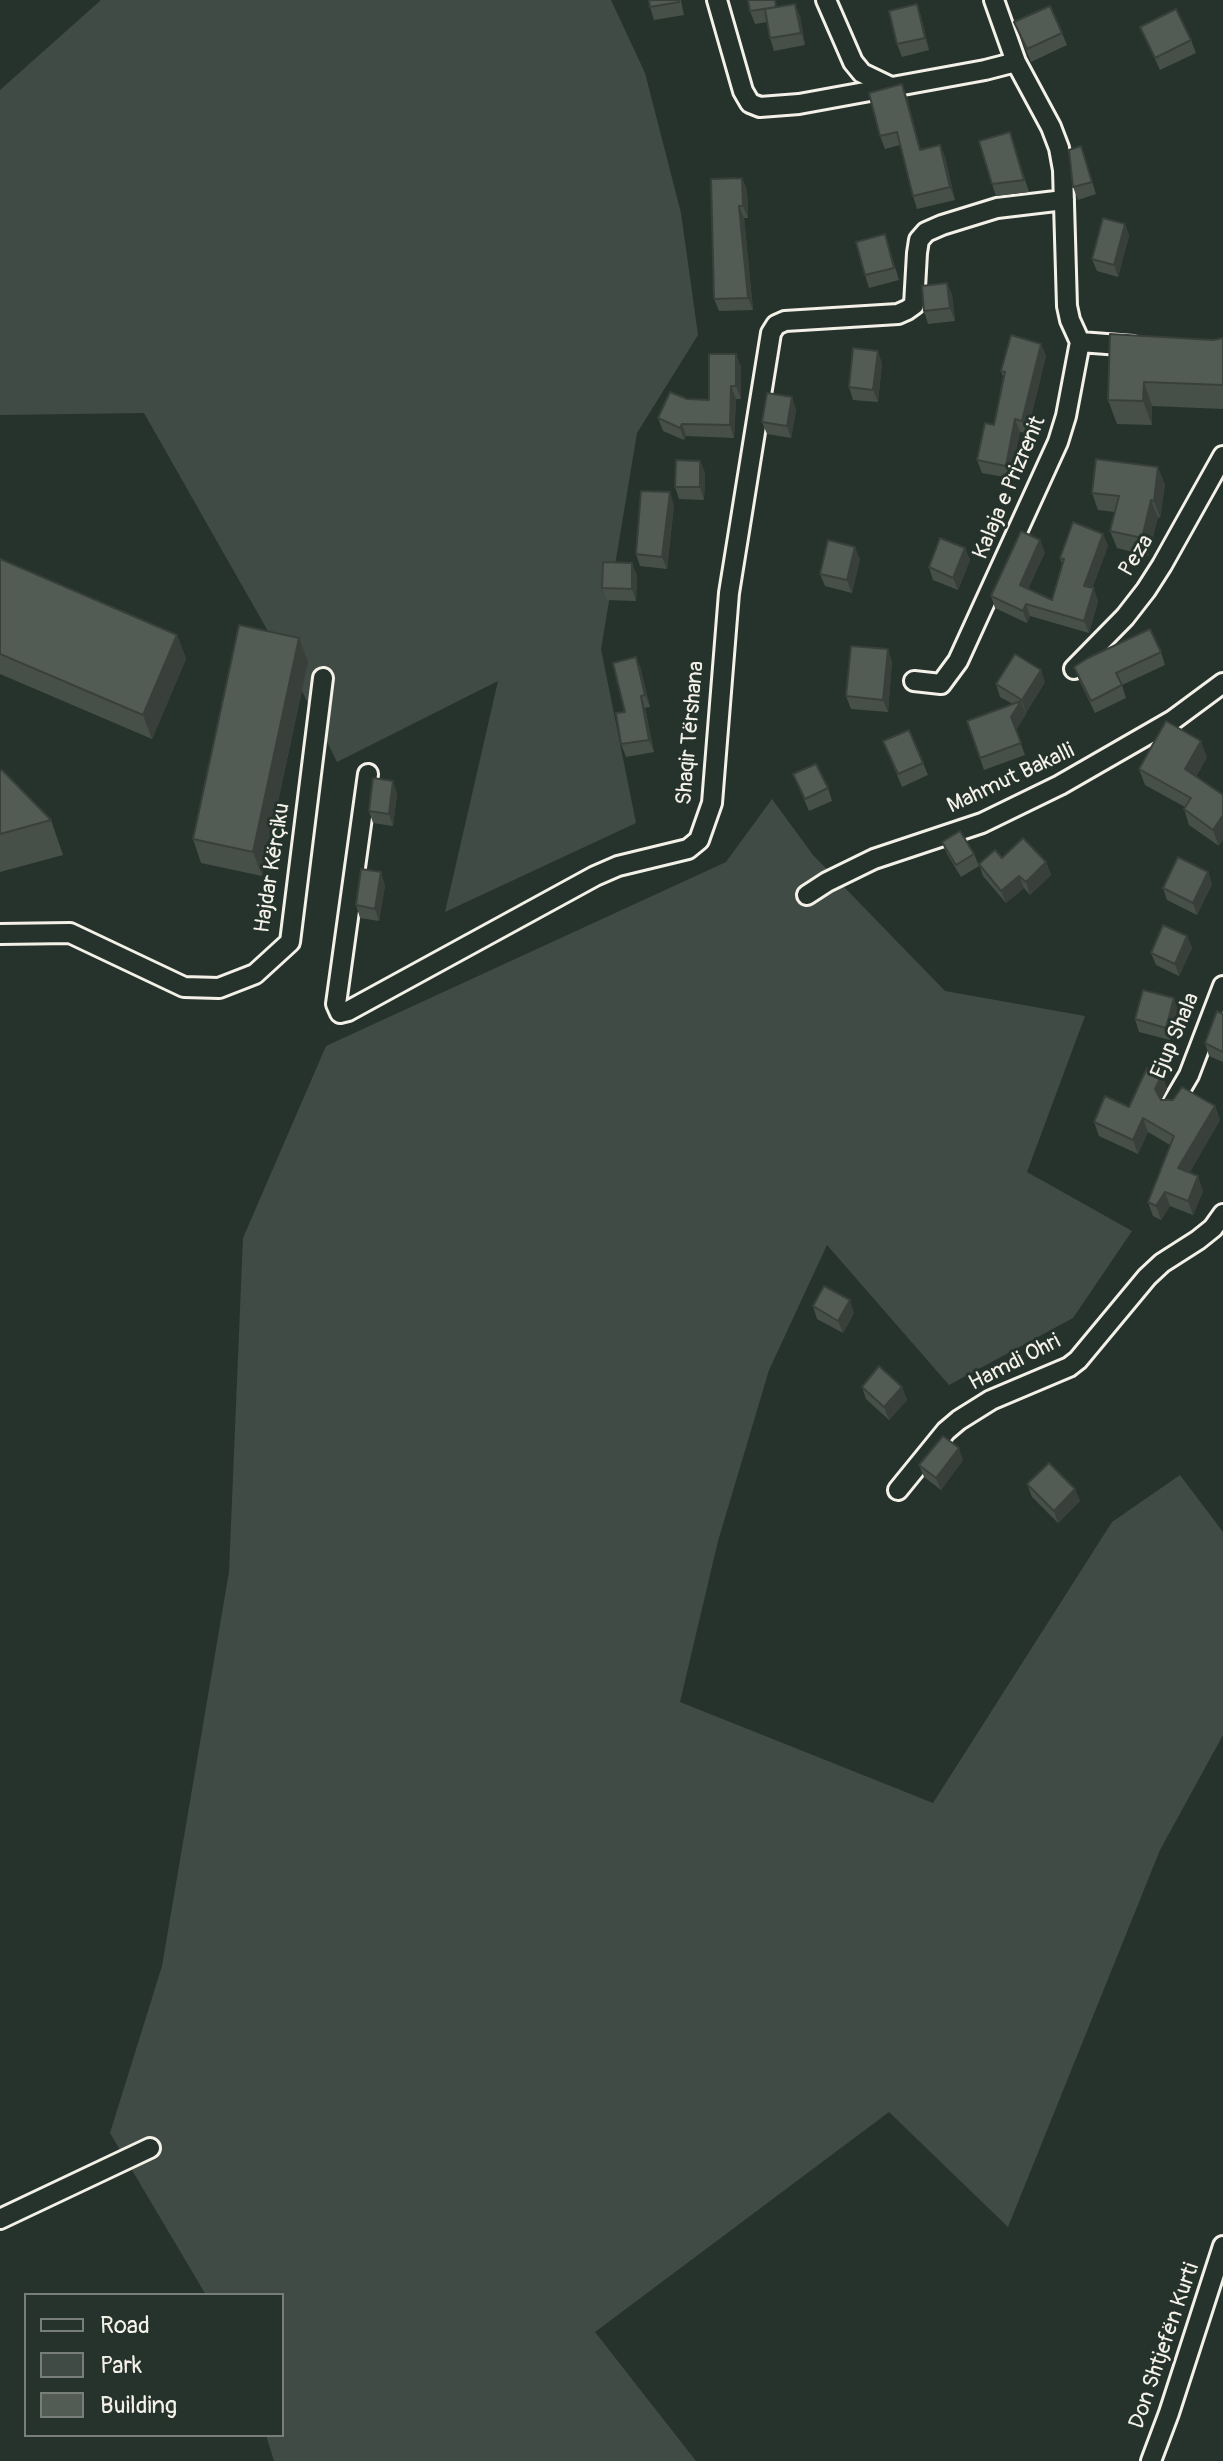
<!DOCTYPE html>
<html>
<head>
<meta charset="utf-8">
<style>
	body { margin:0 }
	#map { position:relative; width:1223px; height:2461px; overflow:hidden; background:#26332d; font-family:Pangolin,sans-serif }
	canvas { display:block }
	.legend { position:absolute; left:24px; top:2293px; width:260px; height:144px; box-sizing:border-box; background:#26332d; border:2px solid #787f78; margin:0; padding:10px 14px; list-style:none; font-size:24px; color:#f4f1e8 }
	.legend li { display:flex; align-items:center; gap:16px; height:40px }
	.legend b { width:40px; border:2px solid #787f78 }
</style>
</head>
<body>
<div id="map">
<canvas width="1223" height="2461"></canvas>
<ul class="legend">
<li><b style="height:10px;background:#26332d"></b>Road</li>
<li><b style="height:22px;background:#414b45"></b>Park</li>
<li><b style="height:22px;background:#525c55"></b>Building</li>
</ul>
</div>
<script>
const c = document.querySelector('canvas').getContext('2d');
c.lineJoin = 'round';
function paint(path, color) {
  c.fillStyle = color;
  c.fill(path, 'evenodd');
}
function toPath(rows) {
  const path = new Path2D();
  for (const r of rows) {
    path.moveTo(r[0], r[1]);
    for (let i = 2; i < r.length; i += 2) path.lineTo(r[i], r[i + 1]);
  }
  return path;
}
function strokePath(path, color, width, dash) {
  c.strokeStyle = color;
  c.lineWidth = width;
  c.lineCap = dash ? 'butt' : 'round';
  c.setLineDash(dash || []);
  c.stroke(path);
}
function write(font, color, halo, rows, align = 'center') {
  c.font = font + ' Pangolin,sans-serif';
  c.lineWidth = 6;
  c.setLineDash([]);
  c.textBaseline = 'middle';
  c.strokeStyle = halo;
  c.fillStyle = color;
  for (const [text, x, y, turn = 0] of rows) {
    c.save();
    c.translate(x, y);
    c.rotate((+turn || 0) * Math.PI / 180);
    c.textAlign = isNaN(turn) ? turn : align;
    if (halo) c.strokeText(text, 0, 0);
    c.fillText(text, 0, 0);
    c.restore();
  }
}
paint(toPath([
	[101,0,611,0,645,73,681,213,698,335,637,433,601,649,636,823,445,912,498,681,337,762,302,691,144,413,0,415,0,90],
	[772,799,813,855,945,991,1085,1016,1027,1172,1132,1231,1073,1318,949,1385,827,1245,769,1370,718,1541,680,1702,933,1803,1112,1522,1180,1475,1223,1532,1223,1735,1160,1850,1008,2227,889,2112,595,2332,696,2461,274,2461,266,2435,282,2435,282,2295,206,2295,110,2133,162,1966,229,1572,243,1238,326,1046,726,862]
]), '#414b45');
const street = toPath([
	[717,0,743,91,750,103,760,107,799,104,985,70,1016,62],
	[826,0,853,62,862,73,889,86],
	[1080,342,1133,346],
	[1074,669,1125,617,1146,590,1162,565,1223,456],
	[914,681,941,684,958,661,1058,442,1066,416,1080,342,1070,320,1067,306,1063,170,1059,148,1051,127,1016,62,994,0],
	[368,774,336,1004,340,1013,348,1011,595,876,618,866,688,849,699,840,712,803,729,593,771,333,776,325,785,321,898,314,907,310,914,305,917,253,919,240,926,232,942,225,997,208,1064,200],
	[807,895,827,882,874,859,982,823,1060,785,1173,720,1223,683],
	[0,934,70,933,184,987,219,988,255,974,290,942,323,678],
	[1172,1104,1189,1075,1223,986],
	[898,1490,946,1431,959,1420,991,1400,1069,1367,1078,1360,1147,1277,1162,1263,1198,1240,1213,1228,1223,1214],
	[0,2219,150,2148],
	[1151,2461,1169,2413,1223,2246]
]);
strokePath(street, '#f4f1e8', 24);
strokePath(street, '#26332d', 18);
paint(toPath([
	[681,0,684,15,654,20,650,7],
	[917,4,921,16,929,50,902,57,897,44],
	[778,6,800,16,805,45,774,51,770,38,767,22,755,24,750,11],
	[1014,22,1062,33,1067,45,1031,62],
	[1140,27,1191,40,1196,53,1160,70],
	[902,84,921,150,940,145,945,157,955,200,917,209,913,196,900,145,885,149,880,136],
	[1010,132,1029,192,996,196,992,184],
	[1085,159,1096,194,1078,200,1073,187],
	[742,178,747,190,748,218,744,218,753,310,719,311,714,299],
	[1125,224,1129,236,1118,277,1097,271,1092,259],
	[885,234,899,280,869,288,865,275],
	[947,283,952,295,955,321,928,324,924,311],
	[1223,338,1223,409,1152,406,1152,425,1117,424,1108,400,1213,340],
	[1041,344,1046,356,1027,433,1020,432,1010,478,982,473,977,460,994,425,1003,377,1001,371],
	[882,363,878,402,853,400,849,387],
	[741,366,741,399,736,399,734,438,686,436,684,440,663,431,658,418,687,399,709,400],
	[792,397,796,410,791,438,767,434,762,422],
	[700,461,705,473,704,500,679,499,675,487],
	[1165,484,1160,518,1158,517,1148,556,1117,548,1110,531,1115,512,1098,510,1092,493],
	[674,505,667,569,640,566,636,554],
	[1103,534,1108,546,1092,588,1098,601,1089,633,1030,616,1027,623,995,608,991,596,1045,552,1028,589,1052,600,1062,564,1060,558],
	[965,548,970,560,958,590,933,580,929,567],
	[0,559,177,635,186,659,152,739,0,674],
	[860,559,852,593,825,586,820,574],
	[637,575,636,601,607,600,602,588],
	[1161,652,1165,665,1122,685,1126,698,1095,713,1079,680,1074,667],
	[636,657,641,670,650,707,645,708,654,752,626,757,621,744,625,712],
	[892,661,888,712,851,709,846,696],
	[308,662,262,876,201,863,193,839],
	[1045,682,1026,713,1025,712,1026,714,1016,730,1025,755,984,770,967,721,1013,704,1000,697,996,684],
	[883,741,923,763,928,775,902,787],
	[1207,757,1196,777,1219,846,1189,825,1184,809,1185,807,1145,785,1139,769],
	[0,771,51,820,63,855,0,872],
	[793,774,828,788,832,801,809,811],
	[393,781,397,794,393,826,373,823,369,811],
	[942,842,974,854,979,866,961,877,947,854],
	[1002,858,1046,862,1051,875,1030,895,1024,888,1006,903,983,876,979,864],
	[1208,872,1212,884,1197,915,1167,900,1163,888],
	[385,885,379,921,360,918,356,905],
	[1187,936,1192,948,1179,976,1156,965,1151,953],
	[1178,1010,1170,1040,1139,1032,1135,1019],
	[1223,1014,1223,1062,1209,1056,1205,1043],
	[1162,1075,1167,1089,1161,1100,1215,1106,1220,1120,1189,1173,1203,1191,1193,1215,1170,1206,1161,1220,1153,1216,1148,1202,1170,1145,1148,1132,1138,1154,1099,1136,1094,1122,1129,1107],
	[813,1306,854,1313,843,1333,817,1319],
	[862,1387,902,1387,907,1400,889,1420,866,1399],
	[963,1460,941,1490,924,1477,919,1465],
	[1027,1484,1075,1489,1080,1501,1058,1523,1032,1497]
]), '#474f49');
paint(toPath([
	[795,4,800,16,805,45,801,33],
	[917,4,921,16,929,50,925,38],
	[902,84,907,97,924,162,920,150],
	[940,145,945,157,955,200,950,187],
	[742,178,747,190,748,218,743,206],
	[739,206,744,218,753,310,748,298],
	[1125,224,1129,236,1118,277,1114,265],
	[947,283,952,295,955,321,950,308],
	[1041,344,1046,356,1027,433,1022,421],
	[878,351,882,363,878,402,873,390],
	[736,354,741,366,741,399,736,386],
	[1144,382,1152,406,1152,425,1143,401],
	[731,386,736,399,734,438,730,425],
	[792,397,796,410,791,438,787,426],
	[1015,419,1020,432,1010,478,1006,466],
	[682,424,686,436,684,440,680,428],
	[700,461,705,473,704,500,700,487],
	[1158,467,1165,484,1160,518,1154,501],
	[670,492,674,505,667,569,662,557],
	[1151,500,1158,517,1148,556,1142,538],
	[1103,534,1108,546,1089,598,1084,586],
	[1040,540,1045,552,1024,598,1020,585],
	[855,547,860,559,852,593,847,580],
	[965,548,970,560,958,590,953,578],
	[632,563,637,575,636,601,632,589],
	[1094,588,1098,601,1089,633,1084,621],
	[1026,604,1030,616,1027,623,1023,611],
	[177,635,186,659,152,739,143,715],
	[299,638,308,662,262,876,253,852],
	[888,649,892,661,888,712,883,700],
	[636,657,641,670,650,707,645,695],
	[1041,670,1045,682,1026,713,1022,700],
	[641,696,645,708,654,752,649,740],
	[1021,701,1026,714,1016,730,1011,717],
	[1201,741,1207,757,1191,786,1185,769],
	[393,781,397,794,393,826,389,814],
	[1223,815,1223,840,1219,846,1213,830],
	[1046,862,1051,875,1030,895,1026,882],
	[381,872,385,885,379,921,375,909],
	[1208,872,1212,884,1197,915,1193,903],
	[1019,876,1024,888,1006,903,1001,891],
	[1187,936,1192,948,1179,976,1175,964],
	[1174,998,1178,1010,1170,1040,1166,1028],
	[1162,1075,1167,1089,1160,1103,1155,1089],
	[1215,1106,1220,1120,1184,1183,1178,1168],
	[1143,1118,1148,1132,1138,1154,1133,1140],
	[1198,1176,1203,1191,1193,1215,1188,1201],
	[1165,1192,1170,1206,1161,1220,1156,1206],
	[850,1300,854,1313,843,1333,838,1321],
	[902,1387,907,1400,889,1420,884,1407],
	[959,1448,963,1460,941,1490,936,1478],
	[1075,1489,1080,1501,1058,1523,1054,1511]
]), '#39403c');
const building = toPath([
	[649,0,679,0,679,2,650,7,649,0],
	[748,0,775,0,776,7,750,11,748,0],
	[795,4,801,33,770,38,765,9,795,4],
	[917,4,925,38,897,44,889,11,917,4],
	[1050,6,1062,33,1027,49,1014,22,1050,6],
	[1176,9,1191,40,1155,58,1140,27,1176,9],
	[902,84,920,150,940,145,950,187,913,196,897,132,880,136,869,93,902,84],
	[1010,132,1024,180,992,184,979,141,1010,132],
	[1081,146,1092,182,1073,187,1069,150,1081,146],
	[742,178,743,206,739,206,748,298,714,299,711,179,742,178],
	[1103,218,1125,224,1114,265,1092,259,1103,218],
	[885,234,894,268,865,275,856,242,885,234],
	[947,283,950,308,924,311,922,286,947,283],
	[1110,334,1213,340,1223,338,1223,385,1144,382,1143,401,1108,400,1110,334],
	[1011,335,1041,344,1022,421,1015,419,1006,466,977,460,985,423,994,425,1005,372,1001,371,1011,335],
	[853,348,878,351,873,390,849,387,853,348],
	[709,354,736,354,736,386,731,386,730,425,682,424,680,428,658,418,670,392,687,399,709,400,709,354],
	[767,393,792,397,787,426,762,422,767,393],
	[1096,459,1158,467,1154,501,1151,500,1142,538,1110,531,1119,496,1092,493,1096,459],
	[676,460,700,461,700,487,675,487,676,460],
	[641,491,670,492,662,557,636,554,641,491],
	[1073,522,1103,534,1084,586,1094,588,1084,621,1026,604,1023,611,991,596,1021,531,1040,540,1020,585,1052,600,1064,559,1060,558,1073,522],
	[940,538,965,548,953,578,929,567,940,538],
	[828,540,855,547,847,580,820,574,828,540],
	[0,559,177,635,143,715,0,654,0,559],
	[603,562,632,563,632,589,602,588,603,562],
	[239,625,299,638,253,852,193,839,239,625],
	[1150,629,1161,652,1116,673,1122,685,1091,701,1074,667,1088,658,1150,629],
	[851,646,888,649,883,700,846,696,851,646],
	[1015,654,1041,670,1022,700,996,684,1015,654],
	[636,657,645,695,641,696,649,740,621,744,616,713,625,712,613,663,636,657],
	[1021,701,1011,717,1021,743,980,758,967,721,1021,701],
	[1166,721,1201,741,1185,769,1223,795,1223,815,1213,830,1184,809,1191,798,1139,769,1166,721],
	[909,730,923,763,898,774,883,741,909,730],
	[816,764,828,788,805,799,793,774,816,764],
	[2,770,51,820,0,834,0,771,2,770],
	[373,778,393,781,389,814,369,811,373,778],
	[960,831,974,854,956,865,942,842,960,831],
	[1023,838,1046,862,1026,882,1019,876,1001,891,979,864,995,850,1002,858,1023,838],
	[1178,857,1208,872,1193,903,1163,888,1178,857],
	[361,869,381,872,375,909,356,905,361,869],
	[1163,925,1187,936,1175,964,1151,953,1163,925],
	[1143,990,1174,998,1166,1028,1135,1019,1143,990],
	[1217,1011,1223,1014,1223,1052,1205,1043,1217,1011],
	[1147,1068,1162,1075,1155,1089,1161,1100,1173,1100,1182,1087,1215,1106,1178,1168,1198,1176,1188,1201,1165,1192,1156,1206,1148,1202,1174,1136,1143,1118,1133,1140,1094,1122,1105,1096,1129,1107,1147,1068],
	[824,1286,850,1300,838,1321,813,1306,824,1286],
	[879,1366,902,1387,884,1407,862,1387,879,1366],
	[943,1436,959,1448,936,1478,919,1465,943,1436],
	[1049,1463,1075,1489,1054,1511,1027,1484,1049,1463]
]);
paint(building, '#525c55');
strokePath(building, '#39403c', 2);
write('22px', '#f4f1e8', '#26332d', [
	["Kalaja e Prizrenit",1010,488,-67],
	["Peza",1137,556,-58],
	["Shaqir Tërshana",691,733,-85],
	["Mahmut Bakalli",1011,779,-25],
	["Hajdar Kërçiku",273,868,-81],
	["Ejup Shala",1176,1036,-67],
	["Hamdi Ohri",1015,1363,-27],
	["Don Shtjefën Kurti",1165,2346,-71]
]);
</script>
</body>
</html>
